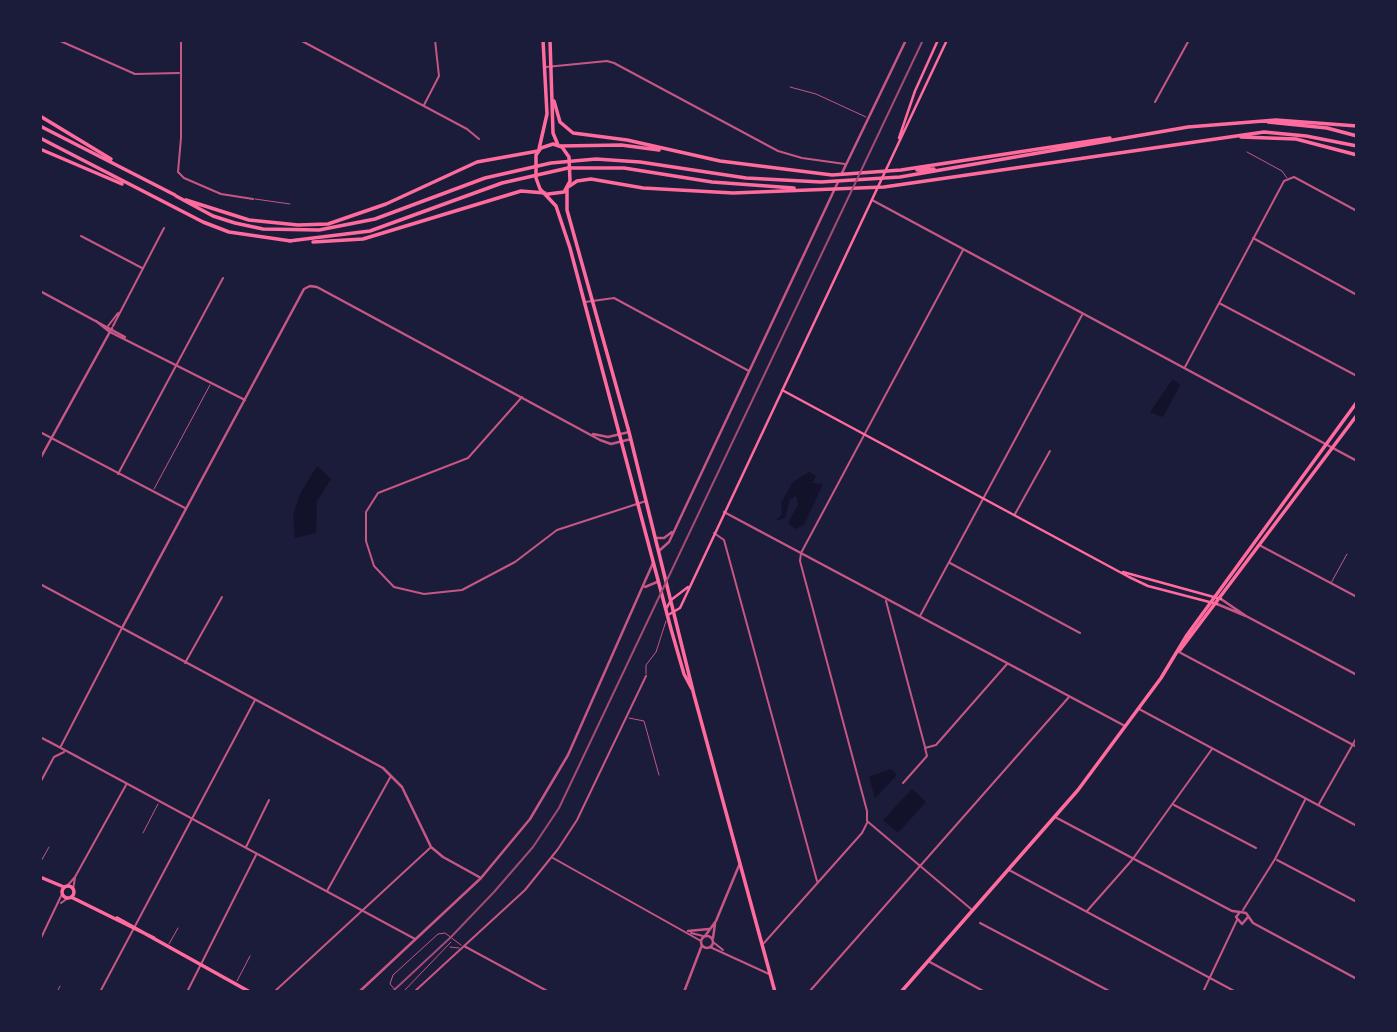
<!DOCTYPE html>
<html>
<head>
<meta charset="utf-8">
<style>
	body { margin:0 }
	#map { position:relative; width:1397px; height:1032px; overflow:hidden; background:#1b1b3a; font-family:"Work Sans",sans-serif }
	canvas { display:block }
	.frame { position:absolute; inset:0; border:42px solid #1b1b3a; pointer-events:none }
</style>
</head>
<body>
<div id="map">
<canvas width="1397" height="1032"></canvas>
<div class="frame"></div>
</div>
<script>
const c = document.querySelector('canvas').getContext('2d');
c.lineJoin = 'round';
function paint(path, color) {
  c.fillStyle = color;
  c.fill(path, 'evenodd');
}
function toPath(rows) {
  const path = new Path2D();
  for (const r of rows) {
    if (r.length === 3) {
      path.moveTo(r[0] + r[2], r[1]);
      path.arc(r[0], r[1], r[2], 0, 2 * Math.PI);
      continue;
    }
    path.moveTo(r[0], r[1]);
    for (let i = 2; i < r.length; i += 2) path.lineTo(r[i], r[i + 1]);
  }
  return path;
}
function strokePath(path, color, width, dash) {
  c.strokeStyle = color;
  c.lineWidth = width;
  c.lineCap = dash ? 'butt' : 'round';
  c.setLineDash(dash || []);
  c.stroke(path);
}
paint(toPath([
	[1173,379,1180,385,1163,417,1150,412],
	[317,466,331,479,317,501,316,533,295,538,293,515,300,494],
	[809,472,816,476,812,483,823,484,804,525,795,529,788,523,798,504,796,496,790,499,785,518,776,521,782,514,781,503,793,482],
	[891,769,897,775,875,798,869,777],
	[912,789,926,802,898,833,883,820]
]), '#12122b');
strokePath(toPath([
	[790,87,816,94,866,117],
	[1247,152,1282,171,1287,178],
	[255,199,290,204],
	[154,489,210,385],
	[1331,583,1347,554],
	[646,674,646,665,656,652,666,621],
	[629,718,644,721,659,775],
	[143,833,158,804],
	[40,863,49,847],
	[169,944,178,928],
	[450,947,459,948],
	[237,981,250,956],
	[57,992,60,986],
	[397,992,390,984,393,975,438,934,445,933,461,945],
	[403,992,451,942]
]), '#c65784', 1);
strokePath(toPath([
	[58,40,135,74,179,73],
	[181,40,181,138,178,172,184,178,221,194,253,199],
	[300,40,467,129,479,139],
	[546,67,607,61,614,63,778,151,802,158,845,164],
	[1155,102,1189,40],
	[424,105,439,76,435,40],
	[81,236,142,268],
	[1253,238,1357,295],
	[963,250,801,553,800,561,867,811,867,821,971,909],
	[585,302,614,298,749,371],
	[1219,303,1357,376],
	[108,326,118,313],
	[113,326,164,228],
	[1185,367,1284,181,1294,177,1357,211],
	[522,397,468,458,378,493,366,512,366,541,374,566,394,587,424,594,462,590,515,562,557,530,646,501],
	[40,432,185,508],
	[118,474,223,278],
	[1015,514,1050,451],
	[714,533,724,540,817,881],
	[1261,546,1357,597],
	[950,563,1080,633],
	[40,584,122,628,61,746],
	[886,601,925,747],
	[920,616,1082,315],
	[1179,652,1357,747],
	[185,663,222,597],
	[1139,709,1357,826],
	[40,737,78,757],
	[48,741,415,939],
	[40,783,54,757,64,752],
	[903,783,927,756,925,748,936,745,1007,664],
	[1319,804,1357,737],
	[1174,805,1256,848],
	[246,847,269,800],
	[553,858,701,941],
	[1277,860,1357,902],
	[1009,870,1236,992],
	[67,886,75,877,126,785],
	[73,889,75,878],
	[327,891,391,776],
	[61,903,68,898],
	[1243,910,1275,859,1305,800],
	[1087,911,1132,860,1212,749],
	[980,923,1111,992],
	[691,933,703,936],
	[40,940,62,894],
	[713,942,723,950],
	[764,943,862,833,867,823],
	[464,946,549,992],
	[710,947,769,974],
	[100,992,255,700],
	[187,992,256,855],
	[274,992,430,848],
	[414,992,525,890,558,849,577,820,646,676],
	[809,992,1069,697],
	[1203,992,1237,920]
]), '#c65784', 2);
strokePath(toPath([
	[842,173,906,40],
	[872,200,1357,461],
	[40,291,125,337],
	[96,321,110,332,245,400],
	[593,434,608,437,629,432],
	[40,459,112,328],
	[724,512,1125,726],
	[657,538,664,538,672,532],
	[660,550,669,542,838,182],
	[645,587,657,582],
	[1221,599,1246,616],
	[1217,604,1246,616,1357,675],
	[1055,817,1232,911,1240,912],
	[481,878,443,857,431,847,402,787,383,768,122,628,304,289,310,286,317,287,600,440,611,444,631,439],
	[1248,917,1242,924,1236,917,1240,912,1246,913,1253,923,1357,979],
	[688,931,709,929],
	[705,936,716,921,740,863],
	[707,942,6],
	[713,938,715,924],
	[928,961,985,992],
	[359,992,481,878,530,819,568,755,653,563],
	[684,992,702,945]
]), '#c65784', 2.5);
strokePath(toPath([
	[899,138,915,91,938,40],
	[782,390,1129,577,1148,586,1217,604],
	[1123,572,1221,599],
	[666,609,671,600,688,587],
	[668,615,680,608,947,40]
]), '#ff6b9d', 2.5);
strokePath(toPath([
	[550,40,553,133,558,145],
	[539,149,547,114,543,40],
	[567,189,567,210,629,432,694,695,775,992],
	[548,194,564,192,570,181,569,157,562,147,553,144,541,148,536,155,536,178,540,189,556,206,570,248,671,629,684,674,692,689],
	[40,877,64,887],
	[68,892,6],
	[71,897,154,938],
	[117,918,250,992]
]), '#ff6b9d', 3.5);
strokePath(toPath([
	[1180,650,1357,415],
	[901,992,1078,790,1161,678,1187,635,1357,402]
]), '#ff6b9d', 3.5);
strokePath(toPath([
	[554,101,560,122,573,133,627,140,720,161,832,175,901,170,1110,138],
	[40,116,111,159],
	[1268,122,1327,128,1357,136],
	[40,126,175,195],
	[1241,137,1296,139,1357,155],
	[40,138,203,222,229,232,291,241],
	[560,146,621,145,659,150],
	[40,149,122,184],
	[917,170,934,169],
	[568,187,577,181,591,179,643,188,733,193,884,187,1264,132,1306,136,1357,146],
	[176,196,213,216,235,223,263,229,319,230,375,219,485,178,551,163,596,159,640,162,746,178,821,182,900,177,1188,127,1276,120,1357,126],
	[186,200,249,220,298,225,328,224,386,204,477,162,538,151],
	[289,241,370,231,502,183,568,168,624,168,712,182,794,188],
	[313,242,363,239,521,191,545,193]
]), '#ff6b9d', 3.5);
strokePath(toPath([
	[392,992,451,937,494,892,533,847,559,808,923,40]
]), '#a44b75', 2);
</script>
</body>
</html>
